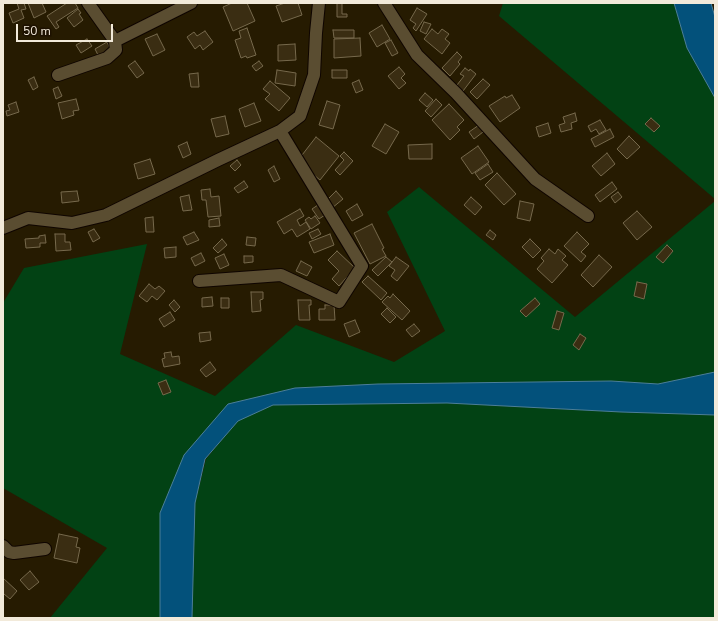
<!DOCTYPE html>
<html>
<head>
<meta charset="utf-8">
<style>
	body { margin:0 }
	#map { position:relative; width:718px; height:621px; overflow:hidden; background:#261b01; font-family:"Nunito Sans",sans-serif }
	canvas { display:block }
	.frame { position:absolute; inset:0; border:4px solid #f2eada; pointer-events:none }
	.scale { position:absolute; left:16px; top:24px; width:97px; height:18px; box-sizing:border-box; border:2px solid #f2eada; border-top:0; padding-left:5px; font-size:12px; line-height:14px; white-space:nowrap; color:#f2eada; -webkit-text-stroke:3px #1d1100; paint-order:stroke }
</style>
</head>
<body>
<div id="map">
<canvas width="718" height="621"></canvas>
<div class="frame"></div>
<div class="scale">50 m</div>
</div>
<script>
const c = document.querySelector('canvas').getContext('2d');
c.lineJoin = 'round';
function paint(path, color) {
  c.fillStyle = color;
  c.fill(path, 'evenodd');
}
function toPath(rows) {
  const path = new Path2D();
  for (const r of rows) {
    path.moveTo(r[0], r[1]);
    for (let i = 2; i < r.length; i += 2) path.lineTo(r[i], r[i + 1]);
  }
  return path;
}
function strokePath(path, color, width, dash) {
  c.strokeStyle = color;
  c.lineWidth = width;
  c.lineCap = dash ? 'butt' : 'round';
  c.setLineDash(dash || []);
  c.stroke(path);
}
paint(toPath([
	[503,3,674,3,687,48,715,98,715,199,499,16],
	[419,187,575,317,715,201,715,372,658,384,611,381,378,384,295,388,229,404,160,513,160,618,50,618,107,548,3,488,3,303,24,268,147,244,120,354,215,396,296,325,394,362,445,331,387,212],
	[447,403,621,412,715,415,715,618,192,618,195,503,206,459,237,421,273,405]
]), '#024214');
const water = toPath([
	[674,3,711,3,715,17,715,98,687,48,674,3],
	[715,372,715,415,621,412,447,403,273,405,238,421,205,459,195,503,192,618,160,618,160,513,184,455,228,404,295,388,378,384,611,381,658,384,715,372]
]);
paint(water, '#03517b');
strokePath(water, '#4b7f98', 1);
const building = toPath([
	[17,3,24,3,26,9,21,10,24,18,13,23,9,13,19,9,17,3],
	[28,3,42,3,46,12,34,18,28,3],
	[67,3,75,3,78,8,56,22,59,27,56,29,47,16,67,3],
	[232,3,247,3,255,21,233,31,223,7,232,3],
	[285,3,298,3,302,15,282,22,276,6,285,3],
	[337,3,342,3,342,14,347,14,347,17,337,17,337,3],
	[417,8,427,14,416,31,413,28,416,24,410,20,417,8],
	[78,9,81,13,79,14,83,20,74,27,67,18,78,9],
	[424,22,431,24,426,34,420,31,424,22],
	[382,25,390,39,377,47,369,33,382,25],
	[247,28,256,55,247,58,246,56,241,58,235,40,241,38,239,31,247,28],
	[432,29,438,34,442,29,449,34,445,39,450,43,442,54,424,39,432,29],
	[333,30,354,30,354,38,334,38,333,30],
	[205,31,213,42,203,50,200,45,195,49,187,37,194,32,197,36,205,31],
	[157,34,165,50,153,56,145,39,157,34],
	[360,38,361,56,334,58,334,39,360,38],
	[87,39,92,46,81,53,76,45,87,39],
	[391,40,398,53,392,56,385,43,391,40],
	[107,42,111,50,99,57,95,49,107,42],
	[295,44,296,60,278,61,278,45,295,44],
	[457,52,462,57,458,62,460,64,450,76,442,68,457,52],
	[135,61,144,73,137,78,128,66,135,61],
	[259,61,263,66,256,71,252,66,259,61],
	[399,67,405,74,401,78,406,83,399,89,388,76,399,67],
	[465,68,469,71,470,69,476,74,463,91,457,85,464,76,460,74,465,68],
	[277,70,296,73,295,86,275,83,277,70],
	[332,70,347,70,347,78,332,78,332,70],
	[198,73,199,87,191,87,189,74,198,73],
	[34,77,38,87,33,90,28,80,34,77],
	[483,79,490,85,477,99,470,92,483,79],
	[359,80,363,90,356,93,352,83,359,80],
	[270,81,290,98,279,111,265,99,270,94,263,89,270,81],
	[58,87,62,96,56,99,53,89,58,87],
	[425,93,433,100,427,107,419,100,425,93],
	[512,95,520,108,500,122,489,106,505,96,506,98,512,95],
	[76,99,79,110,73,111,74,115,62,119,58,103,76,99],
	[436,99,442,105,431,117,425,111,436,99],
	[327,101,340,105,333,129,319,125,327,101],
	[16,102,19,112,7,116,6,111,10,110,8,105,16,102],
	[254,103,261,121,245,127,239,109,254,103],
	[449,104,464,120,457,127,460,130,450,140,432,120,449,104],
	[575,113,577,121,571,123,572,129,561,132,559,125,565,123,563,117,575,113],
	[225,116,229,134,216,137,211,119,225,116],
	[651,118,660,126,654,132,645,124,651,118],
	[600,120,606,130,599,134,596,129,591,132,588,126,600,120],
	[548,123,551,133,539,137,536,127,548,123],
	[385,124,399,132,386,154,372,146,385,124],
	[479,125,483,132,474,139,469,132,479,125],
	[610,129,614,137,595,147,591,139,610,129],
	[629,136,640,147,627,159,617,149,629,136],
	[316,137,339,156,320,180,303,166,299,159,316,137],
	[187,142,191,154,183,158,178,146,187,142],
	[432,144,432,159,409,159,408,145,432,144],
	[478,146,489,162,472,174,461,158,478,146],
	[344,152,353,161,340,175,335,170,344,160,340,156,344,152],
	[607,153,615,164,601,176,592,166,607,153],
	[150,159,155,174,138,179,134,164,150,159],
	[237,160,241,165,235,171,230,166,237,160],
	[488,164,493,172,480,180,475,173,488,164],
	[274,166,280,179,274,182,268,170,274,166],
	[497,173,516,194,504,205,485,185,497,173],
	[244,181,248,187,238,193,234,188,244,181],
	[612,182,617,189,600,202,595,195,612,182],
	[210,189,211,197,219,196,221,216,208,217,206,200,202,200,201,190,210,189],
	[77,191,79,201,62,203,61,192,77,191],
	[336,191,343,199,332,208,326,201,336,191],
	[618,192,622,197,615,203,611,197,618,192],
	[189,195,192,210,183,211,180,197,189,195],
	[471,197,482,207,475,215,464,205,471,197],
	[520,201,534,204,530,221,517,218,520,201],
	[357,204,363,215,352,221,346,211,357,204],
	[318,205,325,215,319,219,312,209,318,205],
	[300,209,304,216,297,220,300,226,306,222,310,229,297,237,292,229,284,234,277,222,300,209],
	[637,211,652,227,637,240,623,223,637,211],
	[315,216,320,223,311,229,305,220,309,217,311,219,315,216],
	[153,217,154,232,146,232,145,218,153,217],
	[219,218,220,226,209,227,209,220,219,218],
	[372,224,384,248,382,249,386,256,370,264,354,233,372,224],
	[94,229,100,238,93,242,88,232,94,229],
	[318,229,321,234,312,239,309,233,318,229],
	[490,230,496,235,493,240,486,235,490,230],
	[194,232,199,240,187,245,183,237,194,232],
	[577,232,589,244,581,252,586,256,581,262,564,246,577,232],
	[55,234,65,234,65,242,70,242,71,250,56,251,55,234],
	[330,234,334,245,314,253,309,242,330,234],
	[45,235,46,243,40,243,40,247,26,248,25,239,39,238,39,236,45,235],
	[247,237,256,238,255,246,246,245,247,237],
	[222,239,227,245,218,253,213,248,222,239],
	[530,239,541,250,533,258,522,247,530,239],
	[667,245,673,251,663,263,656,257,667,245],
	[176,247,176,257,165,258,164,248,176,247],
	[549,249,555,254,558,249,566,256,562,260,568,265,552,283,537,269,544,261,541,258,549,249],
	[337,251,355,268,339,286,332,279,339,271,328,260,337,251],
	[201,253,205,261,195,266,191,258,201,253],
	[224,254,229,265,220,269,215,258,224,254],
	[599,255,612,267,593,287,581,275,599,255],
	[244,256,253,256,253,262,244,263,244,256],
	[386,257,392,262,378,276,372,270,386,257],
	[396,257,409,266,397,281,391,276,395,270,389,266,396,257],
	[301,261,312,267,307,276,296,271,301,261],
	[368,276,387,293,381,300,362,282,368,276],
	[637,282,647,284,644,299,634,296,637,282],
	[149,284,155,289,159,286,165,291,157,300,152,296,147,302,139,296,149,284],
	[251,292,263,292,263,299,260,300,261,311,252,312,251,292],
	[393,294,410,311,402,320,382,302,388,296,390,298,393,294],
	[212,297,213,306,202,307,202,298,212,297],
	[221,298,229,298,229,308,221,308,221,298],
	[535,298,540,304,526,317,520,311,535,298],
	[174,300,180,307,175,312,169,305,174,300],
	[298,300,311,300,311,305,309,305,310,320,299,320,298,300],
	[325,305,334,305,335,320,319,320,319,309,325,309,325,305],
	[387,308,396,317,390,323,381,314,387,308],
	[557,311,564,313,559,330,552,328,557,311],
	[170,312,175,320,164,327,159,319,170,312],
	[355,320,360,332,349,337,344,324,355,320],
	[414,324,420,331,412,337,406,330,414,324],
	[210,332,211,340,200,342,199,333,210,332],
	[580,334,586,338,579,350,573,345,580,334],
	[171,352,172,357,179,356,180,364,164,367,162,359,165,358,164,353,171,352],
	[210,362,216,370,206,377,200,370,210,362],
	[166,380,171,392,163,395,158,383,166,380],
	[59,534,78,538,76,547,80,548,77,563,54,558,59,534],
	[30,571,39,582,29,590,20,580,30,571],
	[3,578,17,591,10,599,4,594,3,595,3,578]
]);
paint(building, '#3a2d12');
strokePath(building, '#76694c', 1);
const minor = toPath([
	[88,3,115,41,191,3],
	[384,3,417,55,456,93,535,179,588,216],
	[58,75,107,58,116,50,115,41],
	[3,228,28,218,72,223,106,215,218,160,280,131,300,116,314,75,316,33,319,3],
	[199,281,281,275,339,302,362,266,280,131],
	[3,546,9,552,14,553,45,549]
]);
strokePath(minor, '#0f0500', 14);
strokePath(minor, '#5a4d31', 12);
</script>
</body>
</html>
